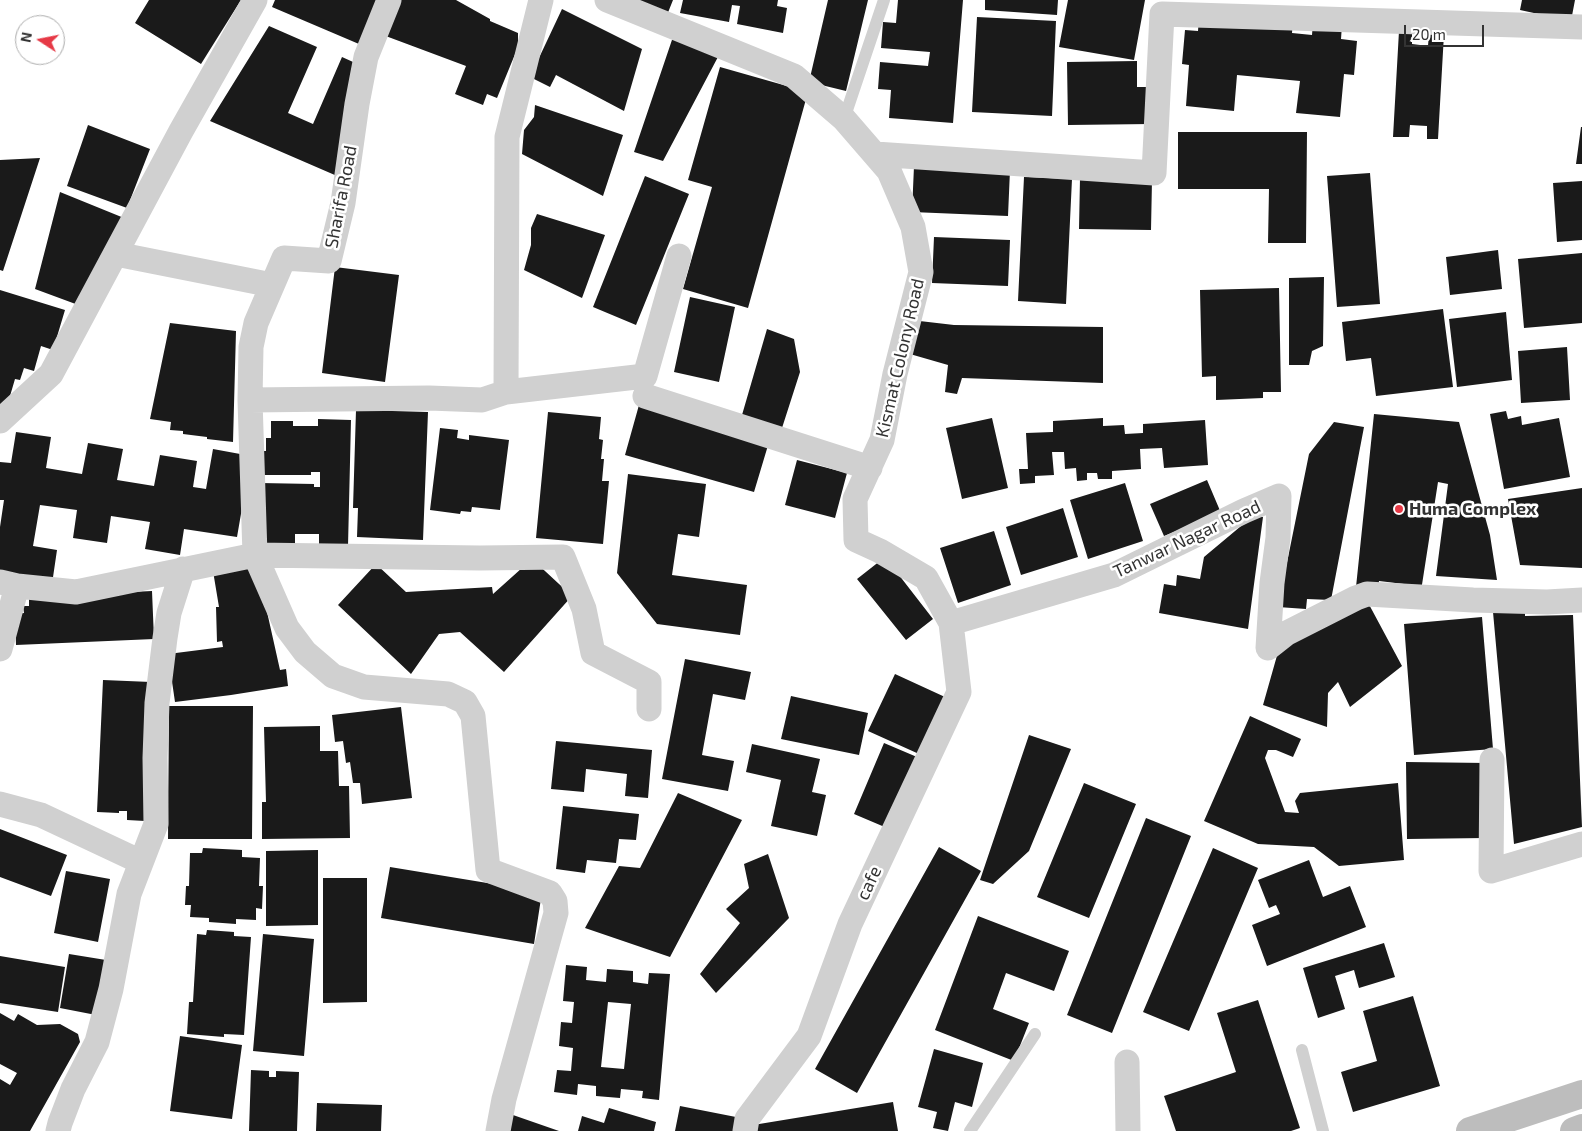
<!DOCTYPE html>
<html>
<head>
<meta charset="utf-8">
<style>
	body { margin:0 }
	#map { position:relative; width:1582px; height:1131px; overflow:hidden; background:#fff; font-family:"Exo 2",sans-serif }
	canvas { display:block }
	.north { position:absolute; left:15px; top:15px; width:50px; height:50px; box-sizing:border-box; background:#fff; border:1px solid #adadad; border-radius:50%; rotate:281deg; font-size:14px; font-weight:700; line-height:20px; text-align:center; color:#333 }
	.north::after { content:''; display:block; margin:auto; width:18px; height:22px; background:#e63946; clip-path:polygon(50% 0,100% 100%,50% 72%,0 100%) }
	.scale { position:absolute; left:1404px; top:25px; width:80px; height:22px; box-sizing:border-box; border:2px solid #333; border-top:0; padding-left:6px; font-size:15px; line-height:18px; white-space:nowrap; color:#333; -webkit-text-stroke:4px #fff; paint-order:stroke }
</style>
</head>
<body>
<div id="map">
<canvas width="1582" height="1131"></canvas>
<div class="north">N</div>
<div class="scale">20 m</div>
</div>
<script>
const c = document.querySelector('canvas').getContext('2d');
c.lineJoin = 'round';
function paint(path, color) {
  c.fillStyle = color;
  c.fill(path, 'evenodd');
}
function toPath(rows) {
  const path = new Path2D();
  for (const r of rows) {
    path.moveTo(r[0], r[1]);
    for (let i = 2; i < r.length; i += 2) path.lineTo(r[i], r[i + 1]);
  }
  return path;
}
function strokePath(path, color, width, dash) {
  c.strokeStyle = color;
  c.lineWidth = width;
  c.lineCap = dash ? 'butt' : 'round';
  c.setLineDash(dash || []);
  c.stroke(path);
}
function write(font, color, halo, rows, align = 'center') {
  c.font = font + ' "Exo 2",sans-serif';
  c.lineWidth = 5;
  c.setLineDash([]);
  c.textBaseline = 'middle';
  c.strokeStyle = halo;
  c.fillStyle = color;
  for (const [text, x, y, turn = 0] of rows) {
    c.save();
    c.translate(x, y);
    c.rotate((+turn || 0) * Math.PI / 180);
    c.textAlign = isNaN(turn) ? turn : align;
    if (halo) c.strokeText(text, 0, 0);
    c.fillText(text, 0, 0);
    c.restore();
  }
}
paint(toPath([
	[149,0,241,0,201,64,135,23],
	[275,0,385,0,366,47,272,7],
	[396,0,456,0,490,19,490,21,518,33,518,47,497,98,487,94,483,105,455,94,466,66,383,35],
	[620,0,673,0,665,20],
	[683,0,778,0,777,6,787,8,783,33,737,24,740,6,732,5,729,22,680,13],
	[828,0,868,0,846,91,809,82],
	[898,0,963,0,953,123,889,118,891,90,878,89,880,62,928,66,930,52,881,48,883,22,896,23],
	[985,0,1058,0,1057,15,985,10],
	[1068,0,1145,0,1134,60,1059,47],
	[1522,0,1575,0,1571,21,1520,10],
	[562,9,642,49,624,111,556,75,550,87,530,77],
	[977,17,1056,21,1052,116,972,112],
	[1199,17,1293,21,1292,33,1312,35,1313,22,1342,25,1341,39,1357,41,1354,75,1344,74,1340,117,1296,113,1300,81,1237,75,1234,111,1186,106,1189,65,1182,64,1185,30,1198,31],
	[269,26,317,47,288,113,313,124,342,57,362,66,344,179,210,121],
	[675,31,719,55,663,161,634,152],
	[1399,31,1412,32,1412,44,1428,46,1429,33,1444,34,1438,139,1427,139,1427,126,1410,125,1409,137,1393,137],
	[1137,61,1137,87,1151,87,1151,124,1068,125,1067,62],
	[720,67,808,92,748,308,683,289,712,187,688,180],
	[535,105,623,135,603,196,522,154,524,130,534,117],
	[88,125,150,149,127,208,67,186],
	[1581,127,1582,127,1582,164,1576,164],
	[1178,132,1307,132,1306,243,1268,243,1269,189,1178,189],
	[40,158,3,271,0,270,0,160],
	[914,166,1010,170,1008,216,912,212],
	[1370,173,1380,304,1337,307,1327,176],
	[645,176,689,194,636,325,593,307],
	[1024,177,1072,179,1066,304,1018,301],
	[1080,178,1152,180,1151,230,1079,229],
	[1582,181,1582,240,1557,242,1553,183],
	[60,192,124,218,81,306,35,289],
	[537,214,605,235,582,298,524,270,531,245,531,228],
	[934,237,1010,240,1008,286,932,283],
	[1498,250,1502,289,1450,295,1446,257],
	[1582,253,1582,323,1524,328,1518,259],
	[335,267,399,275,385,382,322,373],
	[1324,277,1323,346,1312,351,1309,365,1289,365,1289,278],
	[1279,288,1281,392,1263,392,1263,398,1216,400,1216,376,1202,377,1200,290],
	[0,290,65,310,53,350,41,346,34,371,24,368,20,380,15,379,5,413,0,412],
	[690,297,735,307,719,382,674,372],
	[1443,309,1453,387,1376,396,1371,358,1346,361,1342,322],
	[1506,312,1512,380,1457,387,1449,319],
	[911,320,954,325,1103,327,1103,383,962,378,957,394,945,392,948,365,903,352],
	[170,323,236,331,233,442,207,439,207,437,183,434,183,431,170,430,171,422,150,419],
	[767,329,794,339,800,372,782,428,742,415],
	[1567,347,1570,400,1521,403,1518,351],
	[639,405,769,442,754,492,625,455],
	[356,410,428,412,423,540,357,537,358,508,353,508],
	[1506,411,1508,419,1521,416,1522,425,1559,418,1570,477,1504,489,1490,414],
	[548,412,601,417,599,439,603,440,601,459,604,459,602,481,609,481,603,544,536,538],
	[1374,414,1459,422,1490,535,1497,580,1436,576,1448,484,1438,482,1421,591,1404,584,1379,581,1378,590,1356,587],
	[992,418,1008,488,962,499,946,428],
	[1103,418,1103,426,1124,425,1125,434,1143,433,1143,424,1205,420,1208,465,1164,468,1162,448,1140,449,1141,469,1112,471,1112,479,1098,479,1097,473,1087,473,1087,480,1077,481,1076,468,1065,469,1064,452,1052,452,1054,475,1035,476,1035,483,1020,484,1019,469,1028,469,1026,433,1053,432,1053,421],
	[318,419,351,420,348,546,319,545,319,534,295,534,295,544,259,544,260,483,314,484,314,487,320,487,320,472,311,472,311,475,260,475,261,451,266,451,266,438,271,438,271,421,293,421,293,426,318,426],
	[1334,422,1364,427,1331,600,1307,599,1306,609,1278,607,1309,454],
	[440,428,458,430,457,438,469,440,469,435,509,440,500,510,472,507,471,512,461,511,460,514,430,510],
	[16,432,51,437,46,468,82,474,88,443,123,449,117,480,154,486,160,455,197,461,193,487,206,489,213,449,251,456,237,537,184,529,180,555,145,549,150,522,111,516,107,543,73,538,77,510,40,505,33,546,57,550,52,584,0,576,0,527,4,500,0,500,0,462,11,463],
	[797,460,847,473,835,518,785,505],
	[628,474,706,484,699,537,678,534,672,575,747,585,740,635,657,624,617,573],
	[1207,480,1221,513,1164,536,1150,504],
	[1125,483,1143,541,1088,559,1070,500],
	[1582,488,1582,568,1520,565,1508,499],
	[1063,508,1078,557,1021,575,1006,527],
	[1253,516,1263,517,1248,629,1159,613,1164,584,1176,586,1177,575,1200,579,1204,557],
	[994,531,1011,585,958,603,940,548],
	[885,557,933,619,906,640,857,579],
	[255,558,280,670,286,669,288,686,231,695,175,702,168,654,223,647,222,641,217,642,216,607,219,607,212,565],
	[532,559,572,596,504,672,460,632,439,634,411,674,338,605,376,564,406,592,492,587,493,594],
	[152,591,154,639,16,645,15,614,24,613,23,606,29,606,29,597],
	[1365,597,1402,666,1350,707,1338,682,1328,693,1327,727,1263,705,1280,645],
	[1525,607,1525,616,1573,615,1582,827,1514,844,1493,612],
	[1482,617,1493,749,1414,755,1404,624],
	[685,659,751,672,745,700,713,694,702,755,734,761,728,791,662,779],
	[895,674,945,697,919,754,868,731],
	[103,680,151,682,145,821,127,820,127,811,119,811,119,813,97,812],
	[791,696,868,713,859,755,781,739],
	[169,706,253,706,252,839,168,839],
	[401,707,412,798,362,804,360,783,353,783,350,762,346,763,343,741,335,742,332,715],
	[1250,716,1301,739,1293,757,1276,750,1268,750,1265,758,1285,812,1299,813,1295,801,1300,793,1398,783,1404,860,1339,866,1314,847,1258,844,1204,821],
	[320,726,320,751,338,751,339,786,349,786,350,838,262,839,262,802,266,802,264,727],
	[1029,735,1071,749,1029,851,993,884,980,880],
	[556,741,652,750,648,798,625,796,627,774,586,769,584,792,551,789],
	[884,743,917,757,887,828,854,814],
	[752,744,820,759,812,792,826,795,817,836,771,826,781,780,746,772],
	[1406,762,1487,763,1485,838,1407,839],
	[1084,783,1136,804,1089,918,1037,897],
	[678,793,742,820,670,957,585,928,619,866,640,868],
	[563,806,639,814,636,840,619,839,616,863,587,860,585,873,556,869],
	[1146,818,1191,836,1112,1033,1067,1015],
	[0,829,67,855,51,896,0,877],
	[939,847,981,871,857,1093,815,1069],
	[203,848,242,850,242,857,260,858,259,886,263,886,262,909,256,908,256,920,236,919,236,924,209,922,209,918,190,917,191,905,185,905,186,886,189,886,190,853,202,853],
	[1213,848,1258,868,1189,1031,1143,1012],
	[318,850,318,925,266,926,266,851],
	[768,854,789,918,716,993,700,974,740,923,726,909,749,888,744,864],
	[1309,860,1323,897,1350,886,1366,927,1267,966,1252,925,1280,914,1276,905,1269,908,1258,880],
	[390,867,542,892,534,944,381,918],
	[66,871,110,879,98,942,54,933],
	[323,878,367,878,367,1002,323,1003],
	[978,916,1069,951,1054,991,1006,973,993,1009,1029,1023,1014,1061,935,1030],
	[207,930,234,932,234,936,251,937,244,1035,224,1034,224,1037,187,1034,189,1002,193,1002,197,934,206,935],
	[263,934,314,939,304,1056,253,1051],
	[1384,943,1395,977,1359,988,1354,970,1335,976,1345,1009,1318,1018,1303,968],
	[69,954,106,960,96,1015,60,1008],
	[0,956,65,967,58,1012,0,1003],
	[566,965,587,967,586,980,606,982,607,969,633,971,633,982,648,984,649,973,670,974,659,1100,642,1098,643,1091,621,1089,620,1098,596,1096,596,1086,578,1084,577,1095,554,1092,557,1070,571,1071,573,1048,559,1046,561,1022,572,1023,574,1002,563,1001],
	[608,1002,631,1004,624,1069,601,1067],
	[1413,996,1440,1086,1353,1112,1341,1072,1377,1061,1363,1011],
	[1258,1000,1300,1128,1291,1131,1176,1131,1164,1096,1236,1072,1217,1013],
	[0,1013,14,1021,18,1014,37,1025,60,1024,78,1034,80,1042,30,1131,0,1131,0,1079,10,1085,17,1073,0,1064],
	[180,1036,242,1045,232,1119,170,1111],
	[934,1049,983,1063,972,1107,955,1102,948,1131,933,1128,937,1112,918,1107],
	[251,1070,269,1071,269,1077,276,1077,276,1071,299,1072,297,1131,249,1131],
	[893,1102,898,1131,748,1131,747,1126],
	[317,1103,382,1105,381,1131,316,1131],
	[680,1106,741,1118,738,1131,675,1131],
	[609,1108,656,1122,654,1131,578,1131,582,1116,604,1123],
	[513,1115,559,1131,507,1131]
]), '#1a1a1a');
strokePath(toPath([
	[844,119,884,0],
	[1302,1050,1323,1131],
	[970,1131,1035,1034]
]), '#d0d0d0', 12);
strokePath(toPath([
	[389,0,366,57,357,104,343,203,329,261,284,258,256,323,251,347,250,400,255,555,287,628,305,652,333,676,364,687,448,694,465,702,473,716,488,870,550,893,555,901,556,913,504,1099,498,1131],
	[607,0,794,76,844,119,889,171,913,227,921,272,895,374,882,440,855,499,856,540,880,551,926,578,951,623,959,692,850,924,809,1036,747,1119,745,1131],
	[875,154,1154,173,1162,14,1582,27],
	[116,254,272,285],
	[506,392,507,137,541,0],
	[645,396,870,468],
	[250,400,429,398,482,400,506,392,645,376,679,256],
	[0,421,51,374,181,131,255,0],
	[0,582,17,586,76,592,255,555,480,558,563,557,584,609,593,653,649,682,649,709],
	[951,623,1114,575,1244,511,1279,496,1278,538,1272,583,1268,648,1287,633,1356,598,1367,594,1473,600,1547,602,1582,600],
	[0,649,17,586],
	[1492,760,1491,871,1582,844],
	[0,804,41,815,141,862],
	[1127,1062,1128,1131],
	[58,1131,60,1123,73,1089,97,1042,111,989,129,894,156,824,155,758,157,703,165,638,169,613,183,569]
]), '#d0d0d0', 25);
strokePath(toPath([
	[1470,1131,1582,1094],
	[1574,1131,1582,1128]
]), '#bdbdbd', 28);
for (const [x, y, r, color] of [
	[1399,509,5,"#e63946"]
]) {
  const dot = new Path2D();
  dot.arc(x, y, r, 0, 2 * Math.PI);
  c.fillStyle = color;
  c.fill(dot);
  strokePath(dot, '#fff', 2);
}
write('18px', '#333', '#fff', [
	["Sharifa Road",341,197,-79],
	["Kismat Colony Road",900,358,-77],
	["Tanwar Nagar Road",1187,539,-25],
	["cafe",869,883,-65]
]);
write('bold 18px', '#333', '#fff', [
	["Huma Complex",1409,509]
], 'left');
</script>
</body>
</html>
